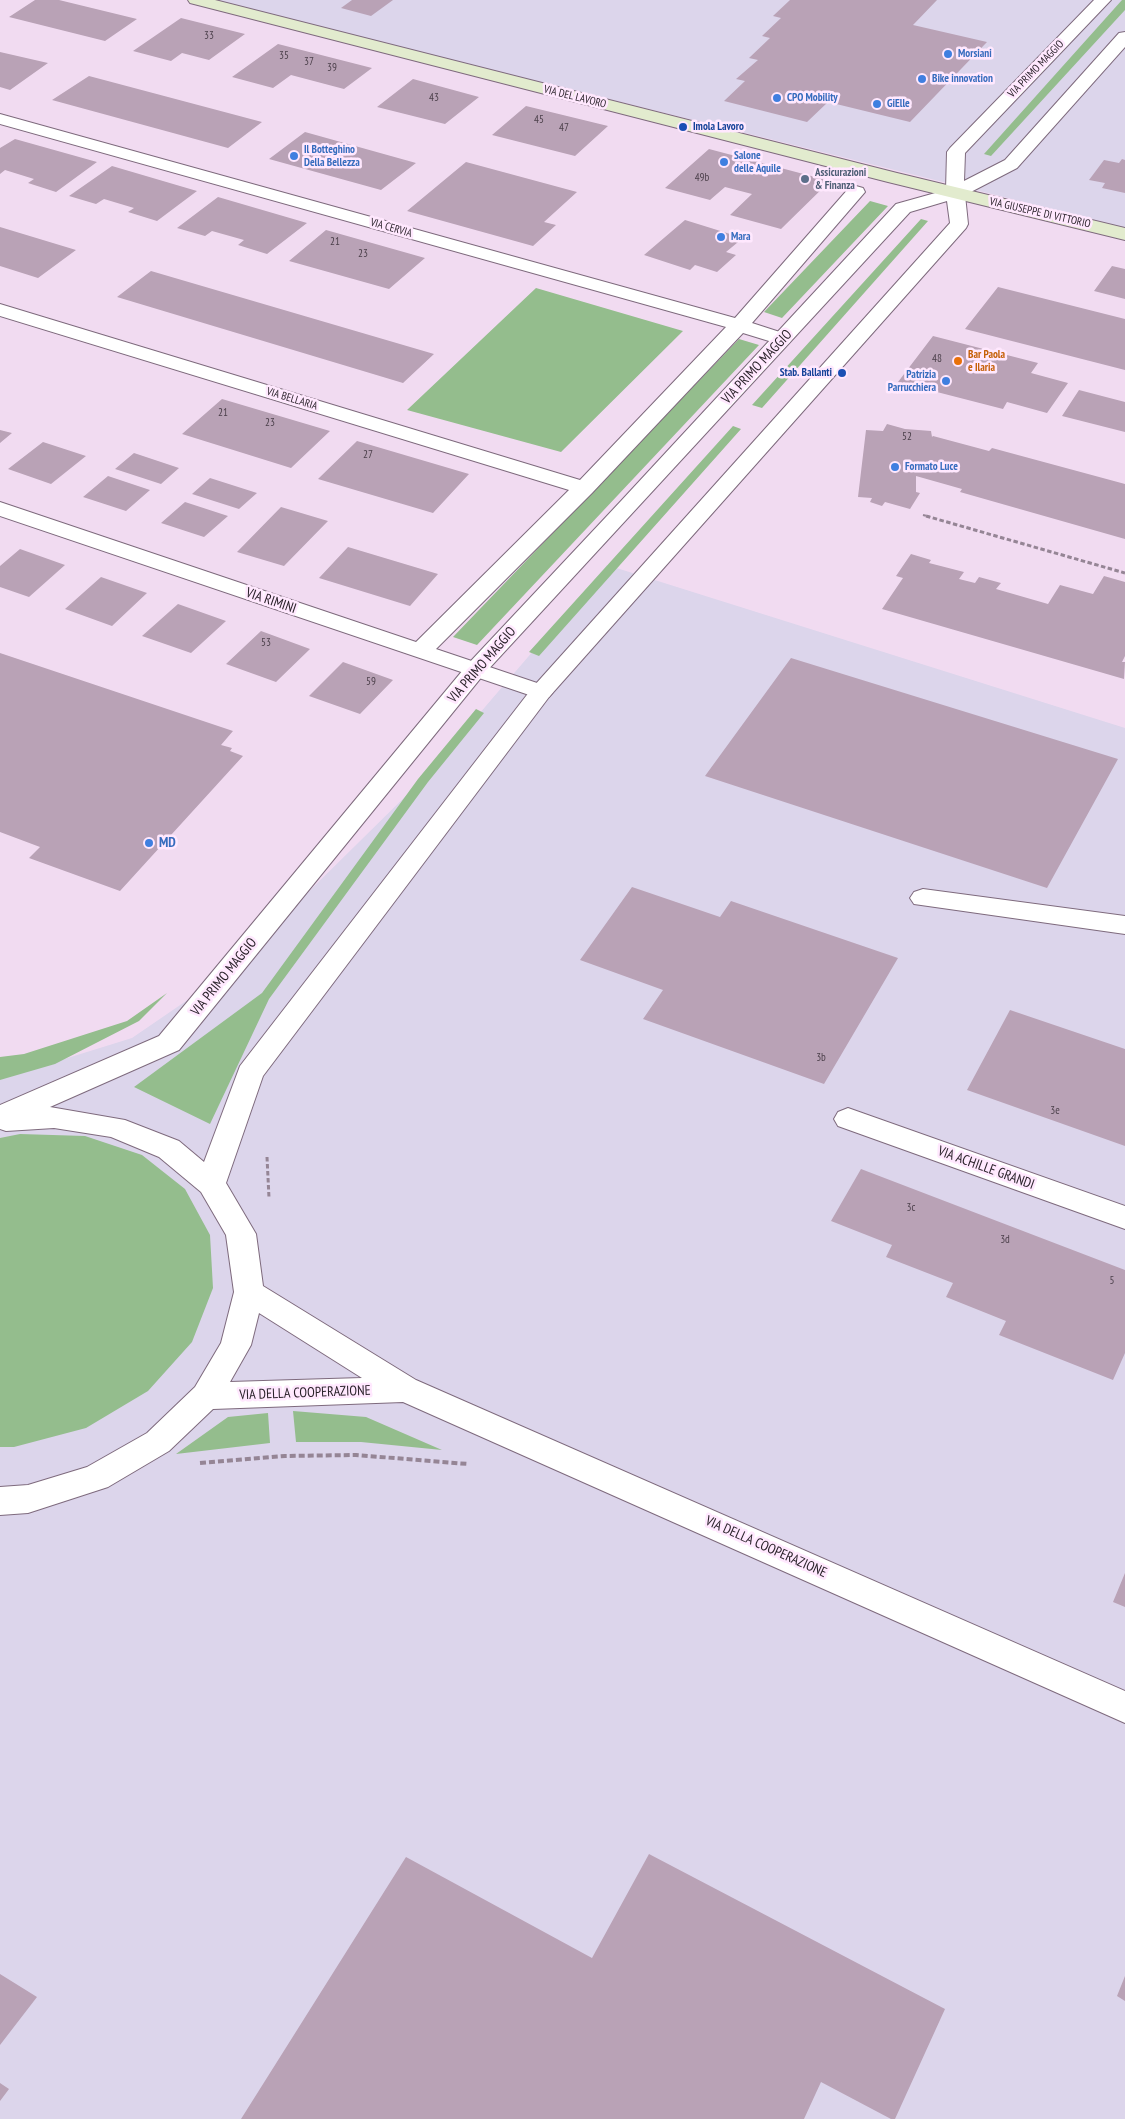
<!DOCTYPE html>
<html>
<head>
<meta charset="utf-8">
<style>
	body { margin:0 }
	canvas { display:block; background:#f1dbf1 }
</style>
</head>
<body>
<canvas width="1125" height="2119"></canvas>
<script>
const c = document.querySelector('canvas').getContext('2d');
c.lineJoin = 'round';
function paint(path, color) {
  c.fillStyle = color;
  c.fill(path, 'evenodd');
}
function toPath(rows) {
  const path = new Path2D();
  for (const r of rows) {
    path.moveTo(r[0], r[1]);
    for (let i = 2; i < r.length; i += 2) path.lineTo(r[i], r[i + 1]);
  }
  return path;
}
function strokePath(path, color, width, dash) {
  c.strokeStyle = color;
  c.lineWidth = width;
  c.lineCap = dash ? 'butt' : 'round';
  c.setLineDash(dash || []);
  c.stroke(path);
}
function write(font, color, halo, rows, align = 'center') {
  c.font = font + ' "PT Sans Narrow",sans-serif';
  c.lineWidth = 5;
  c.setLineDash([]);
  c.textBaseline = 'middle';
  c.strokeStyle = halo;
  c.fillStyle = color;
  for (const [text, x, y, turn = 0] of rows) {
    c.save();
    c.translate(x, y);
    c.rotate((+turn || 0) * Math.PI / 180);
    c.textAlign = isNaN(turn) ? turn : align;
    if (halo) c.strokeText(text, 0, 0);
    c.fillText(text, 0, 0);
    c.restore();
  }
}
paint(toPath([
	[209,0,1125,0,1125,228,1036,205],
	[607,565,1125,728,1125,2119,0,2119,0,1079,132,1038,224,975,424,778]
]), '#dcd5eb');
paint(toPath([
	[1122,0,1125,0,1125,10,991,156,984,154],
	[870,201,888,206,782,318,764,312],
	[921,219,928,221,762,408,752,405],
	[536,288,683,331,561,452,407,410],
	[739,339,759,345,477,645,453,637],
	[733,426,741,429,539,656,529,652],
	[476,709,484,713,428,782,269,999,210,1124,134,1087,262,993,418,779],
	[167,993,139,1021,55,1064,0,1080,0,1057,24,1054,127,1021],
	[20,1134,85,1136,142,1155,185,1189,210,1235,213,1288,192,1342,148,1391,86,1428,14,1447,0,1447,0,1138],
	[293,1411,366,1417,442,1450,361,1442,296,1442],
	[268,1413,270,1443,176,1454,228,1417]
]), '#94bd8d');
paint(toPath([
	[35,0,59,0,137,19,105,41,9,17],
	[352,0,393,0,371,16,341,8],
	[790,0,937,0,913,25,987,42,910,122,828,102,807,122,724,101,745,81,736,79,758,60,749,58,770,38,762,36,781,18,773,16],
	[181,18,245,34,209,60,182,53,171,61,133,51],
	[278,44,372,68,344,89,291,75,273,88,232,77],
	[0,52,48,63,10,90,0,87],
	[89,76,262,122,228,148,52,100],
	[413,79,479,97,445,124,377,107],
	[526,106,608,126,575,156,492,135],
	[305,132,416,163,381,190,269,159],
	[15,139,97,162,56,192,28,183,34,179,5,170,0,174,0,148],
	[709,149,830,181,781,229,730,215,752,194,725,187,710,200,665,188],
	[1122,159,1125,160,1125,193,1102,188,1105,183,1089,180,1104,160,1119,163],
	[466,162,577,192,544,222,556,225,533,246,407,211],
	[112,166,197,191,157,221,128,212,134,208,104,199,96,204,69,196],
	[218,197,307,223,267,254,238,245,244,240,212,231,205,236,177,228],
	[685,220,743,238,726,252,736,255,717,272,695,265,690,270,644,255],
	[0,227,76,250,38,278,0,266],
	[326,230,425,258,389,289,289,261],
	[1112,266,1125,269,1125,299,1094,291],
	[151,271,434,354,403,383,117,297],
	[998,287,1125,319,1125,370,965,329],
	[933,336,1038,363,1031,373,1068,383,1047,413,1007,402,1003,409,898,382],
	[1079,390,1125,402,1125,432,1062,416],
	[222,399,330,431,291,468,182,434],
	[887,424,905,429,931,431,932,437,933,436,989,451,992,448,1125,484,1125,539,960,492,962,489,916,476,916,492,920,493,910,509,885,502,882,506,870,502,872,498,858,497,866,430,883,431],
	[0,430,12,433,0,443],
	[357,441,469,474,433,513,318,479],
	[43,442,86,456,51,484,8,469],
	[134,453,179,468,161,484,115,469],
	[108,476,150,490,126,511,83,497],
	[210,478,257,493,239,509,192,494],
	[185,502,228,516,204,537,161,523],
	[281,507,328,521,284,566,237,552],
	[348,547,438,574,410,606,319,578],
	[20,549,65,565,29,597,0,587,0,566],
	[911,554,931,560,929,563,964,572,959,579,975,583,979,577,1001,583,996,589,1048,604,1060,585,1093,594,1104,576,1125,582,1125,656,1122,662,1125,662,1124,679,882,609,903,578,896,576],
	[101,577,147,593,112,626,65,609],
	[178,604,226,621,191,653,142,636],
	[261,631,310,649,276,682,226,664],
	[0,653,233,731,221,745,232,748,230,751,243,756,120,891,29,858,40,847,0,832],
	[791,658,1118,759,1047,888,705,776],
	[343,662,393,680,360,714,309,696],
	[632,887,720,917,731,901,898,958,824,1084,643,1019,663,990,580,960],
	[1010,1010,1125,1049,1125,1146,967,1090],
	[861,1169,1125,1270,1125,1353,1113,1380,999,1335,1006,1321,946,1297,953,1283,886,1257,892,1245,831,1221],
	[1125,1573,1125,1607,1113,1602],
	[649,1854,945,2009,895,2119,891,2119,821,2082,804,2119,241,2119,406,1857,592,1958],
	[0,1974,37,1997,0,2045],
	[1125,1976,1125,2001,1117,1996],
	[0,2083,9,2089,0,2101]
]), '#b9a2b6');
const service = toPath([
	[923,889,1125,916,1125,934,914,904,910,898,914,892,923,889]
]);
const minor = toPath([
	[0,114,735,318,849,188,856,186,863,188,865,192,752,323,789,335,792,339,789,343,782,345,743,333,592,493,436,649,549,687,553,692,549,697,541,699,0,516,0,502,416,642,569,490,0,316,0,304,580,480,726,327,0,124,0,114],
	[848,1108,1125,1206,1125,1229,838,1126,834,1119,838,1112,848,1108]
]);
const tertiary = toPath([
	[1094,0,1111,0,965,153,964,181,1005,160,1119,33,1125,32,1125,47,1017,168,965,195,968,224,966,228,549,697,263,1076,226,1183,256,1234,263,1286,416,1380,1125,1691,1125,1723,403,1402,213,1409,169,1451,108,1487,28,1513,0,1515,0,1487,28,1485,87,1467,147,1433,195,1387,221,1343,234,1292,226,1235,201,1192,159,1157,111,1137,54,1128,6,1131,0,1129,0,1105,159,1036,468,664,621,501,896,204,946,190,947,152,950,148,1094,0],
	[947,201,950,223,533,687,240,1066,204,1162,179,1141,125,1120,50,1107,179,1050,484,674,910,212,947,201],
	[259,1313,362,1378,230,1382,251,1345,259,1313]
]);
const secondary = toPath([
	[188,0,215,0,897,173,1125,228,1125,240,888,182,190,3,188,0]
]);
strokePath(service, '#7e6a7d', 2);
strokePath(minor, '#7e6a7d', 2);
strokePath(tertiary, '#7e6a7d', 2);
strokePath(secondary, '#7e6a7d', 2);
strokePath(toPath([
	[923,515,930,517]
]), '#958595', 2, [3, 2]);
strokePath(toPath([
	[926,516,1125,573],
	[267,1157,269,1198]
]), '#958595', 3, [4.5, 2.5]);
strokePath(toPath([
	[200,1463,285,1456,356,1455,468,1464]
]), '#958595', 4, [6, 3]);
paint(service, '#fff');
paint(minor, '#fff');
paint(tertiary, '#fff');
paint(secondary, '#e2ebce');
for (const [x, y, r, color] of [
	[948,54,5,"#3f7fe0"],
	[922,79,5,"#3f7fe0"],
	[777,98,5,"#3f7fe0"],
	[877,104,5,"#3f7fe0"],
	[683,127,5,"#1a4fb4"],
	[294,156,5,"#3f7fe0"],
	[724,162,5,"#3f7fe0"],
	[805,179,5,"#5c6f8a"],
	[721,237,5,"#3f7fe0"],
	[958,361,5,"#e8710a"],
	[842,373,5,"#1a4fb4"],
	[946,381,5,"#3f7fe0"],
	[895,467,5,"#3f7fe0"],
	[149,843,5,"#3f7fe0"]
]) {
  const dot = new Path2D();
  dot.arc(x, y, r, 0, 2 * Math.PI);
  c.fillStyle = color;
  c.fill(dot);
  strokePath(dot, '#ffe8fe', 2);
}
write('11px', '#4c404b', null, [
	["33",209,36],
	["35",284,56],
	["37",309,62],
	["39",332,68],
	["43",434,98],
	["45",539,120],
	["47",564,128],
	["49b",702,178],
	["21",335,242],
	["23",363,254],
	["48",937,359],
	["21",223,413],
	["23",270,423],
	["52",907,437],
	["27",368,455],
	["53",266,643],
	["59",371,682],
	["3b",821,1058],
	["3e",1055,1111],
	["3c",911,1208],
	["3d",1005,1240],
	["5",1112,1281]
]);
write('bold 11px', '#366cbe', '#ffe8fe', [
	["Morsiani",958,54],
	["Bike innovation",932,79],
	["CPO Mobility",787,98],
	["GiElle",887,104],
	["Il Botteghino",304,150],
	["Della Bellezza",304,163],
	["Salone",734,156],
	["delle Aquile",734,169],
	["Mara",731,237],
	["Patrizia",936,375,"right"],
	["Parrucchiera",936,388,"right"],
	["Formato Luce",905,467]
], 'left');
write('11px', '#271f27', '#ffe8fe', [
	["VIA PRIMO MAGGIO",1036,69,-46],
	["VIA DEL LAVORO",575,97,14],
	["VIA GIUSEPPE DI VITTORIO",1040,213,13],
	["VIA CERVIA",391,228,16],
	["VIA BELLARIA",292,399,17]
]);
write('bold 11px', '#164399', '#ffe8fe', [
	["Imola Lavoro",693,127],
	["Stab. Ballanti",832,373,"right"]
], 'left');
write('bold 11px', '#4e5e75', '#ffe8fe', [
	["Assicurazioni",815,173],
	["& Finanza",815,186]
], 'left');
write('bold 11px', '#c56008', '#ffe8fe', [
	["Bar Paola",968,355],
	["e Ilaria",968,368]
], 'left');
write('14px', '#271f27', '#ffe8fe', [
	["VIA PRIMO MAGGIO",757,367,-47],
	["VIA RIMINI",271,601,19],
	["VIA PRIMO MAGGIO",482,665,-49],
	["VIA PRIMO MAGGIO",224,977,-51],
	["VIA ACHILLE GRANDI",986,1168,20],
	["VIA DELLA COOPERAZIONE",305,1393,-2],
	["VIA DELLA COOPERAZIONE",766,1547,24]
]);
write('bold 14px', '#366cbe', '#ffe8fe', [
	["MD",159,843]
], 'left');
</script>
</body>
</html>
